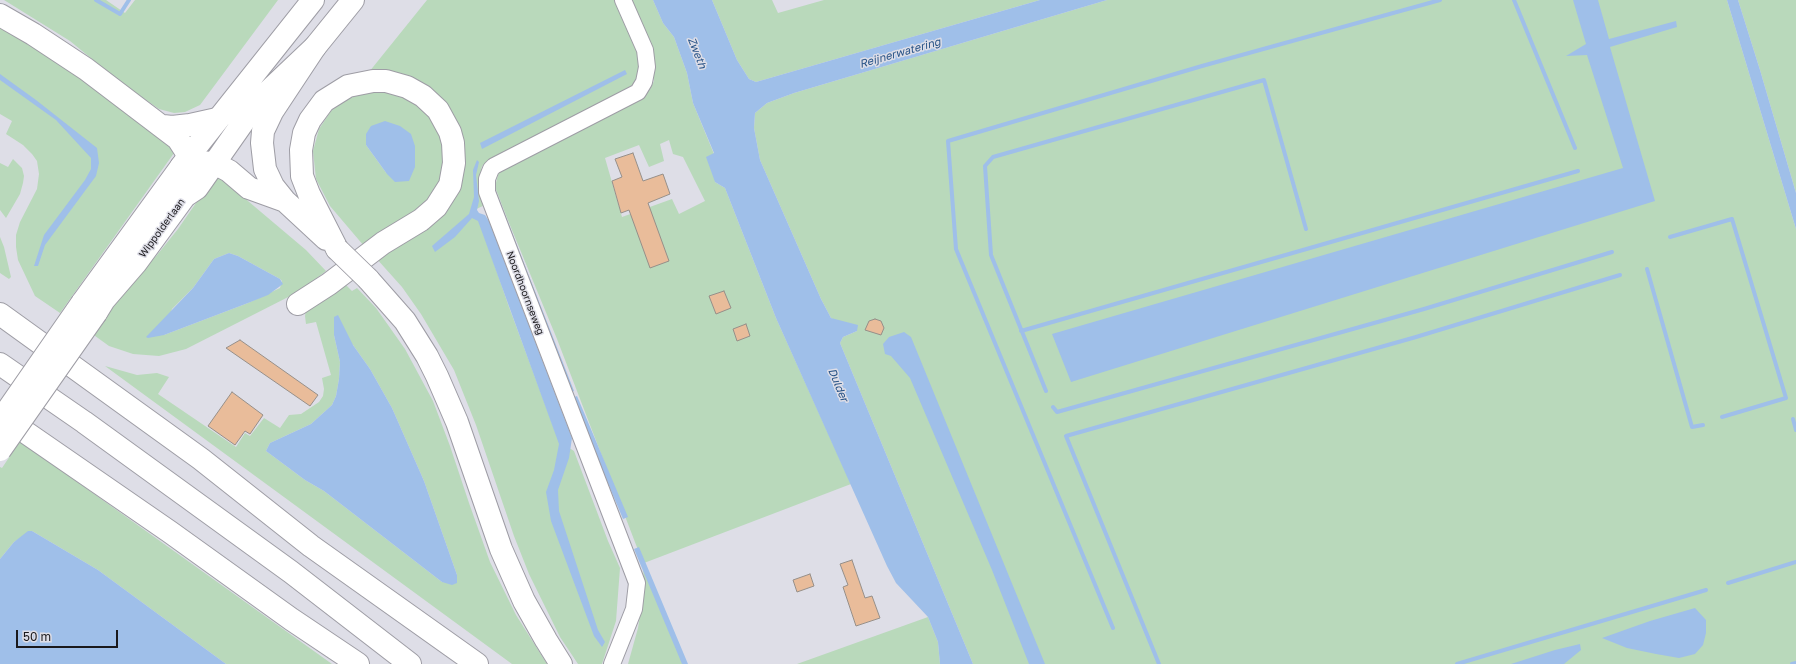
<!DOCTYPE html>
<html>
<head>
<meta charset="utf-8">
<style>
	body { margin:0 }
	#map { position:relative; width:1796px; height:664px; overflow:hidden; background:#dedee7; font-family:"Golos Text",sans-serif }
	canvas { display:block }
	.scale { position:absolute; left:16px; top:630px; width:102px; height:18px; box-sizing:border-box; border:2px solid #1a191c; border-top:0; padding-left:5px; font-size:12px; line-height:14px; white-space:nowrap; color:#1a191c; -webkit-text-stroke:3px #dedee7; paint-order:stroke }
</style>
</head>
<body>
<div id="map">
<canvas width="1796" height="664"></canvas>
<div class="scale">50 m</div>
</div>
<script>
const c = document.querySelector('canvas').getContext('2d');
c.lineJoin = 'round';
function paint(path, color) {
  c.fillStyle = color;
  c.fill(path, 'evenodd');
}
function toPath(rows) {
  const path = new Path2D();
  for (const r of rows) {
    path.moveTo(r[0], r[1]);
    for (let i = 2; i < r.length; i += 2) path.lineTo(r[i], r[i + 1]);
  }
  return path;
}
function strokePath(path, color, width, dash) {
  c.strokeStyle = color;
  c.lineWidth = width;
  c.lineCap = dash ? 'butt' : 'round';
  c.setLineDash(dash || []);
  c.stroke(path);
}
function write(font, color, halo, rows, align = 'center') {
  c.font = font + ' "Golos Text",sans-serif';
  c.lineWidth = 3;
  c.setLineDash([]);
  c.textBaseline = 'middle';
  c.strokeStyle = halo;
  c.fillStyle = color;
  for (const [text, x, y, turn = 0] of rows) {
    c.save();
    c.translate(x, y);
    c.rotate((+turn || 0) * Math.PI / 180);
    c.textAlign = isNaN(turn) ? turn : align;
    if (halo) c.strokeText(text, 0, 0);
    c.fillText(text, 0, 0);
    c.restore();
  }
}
paint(toPath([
	[4,0,106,0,125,13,135,0,278,0,200,105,185,112,174,113,159,109,120,82,70,41],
	[427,0,618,0,640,54,638,79,632,88,621,95,507,150,482,166,479,181,485,205,472,211,479,220,509,307,555,431,563,444,574,451,608,541,620,568,616,621,602,664,578,664,560,637,529,574,514,536,476,425,454,370,421,314,402,287,376,258,433,218,451,120,365,77],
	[628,0,653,0,663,23,674,37,687,73,693,103,714,154,715,182,725,188,776,318,851,484,644,563,686,664,628,664,638,628,644,591,643,563,557,339,507,218,495,187,499,171,641,99,650,89,654,81,652,66],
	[669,140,673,154,683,157,705,201,679,214,672,199,622,217,605,158,639,145,649,167,664,161,660,144],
	[712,0,772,0,778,13,824,0,1040,0,756,82,749,79,737,60],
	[1107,0,1727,0,1796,229,1796,664,973,664,840,343,843,337,857,331,831,318,821,299,760,160,754,128,755,113,767,103,794,93],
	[1738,0,1796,0,1796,193,1760,70],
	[0,19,176,147,174,153,60,313,35,296,18,260,16,247,16,235,20,222,37,189,39,174,37,161,32,154,23,145,6,134,12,121,0,114],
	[376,91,390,93,402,96,414,103,429,116,439,132,444,150,443,168,438,186,428,201,364,246,330,206,316,179,313,151,319,129,331,111,347,99,365,93],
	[366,134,387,174,366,145],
	[13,159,22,168,24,176,23,183,20,194,6,218,0,210,0,163,8,167],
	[216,174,306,250,326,271,300,291,186,349,159,356,133,354,109,346,91,333,122,291,157,255,178,229],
	[229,253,238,256,280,279,282,281,280,288,248,303,164,335,172,309,193,288,214,259],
	[0,237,4,247,11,277,9,279,0,273],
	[343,282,352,291,357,288,376,308,405,349,433,401,450,446,469,503,490,562,516,615,547,664,512,664,105,366,137,375,157,373,169,377,158,394,236,447,245,433,250,436,264,418,280,428,289,415,301,414,319,402,323,396,324,389,322,378,331,375,316,322,306,324,305,316,306,310],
	[334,335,353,345,370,369,392,408,424,481,457,575,457,583,442,582,324,491,305,480,266,451,270,443,311,424,332,405,336,396,339,379,340,362],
	[20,441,69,476,332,664,226,664,98,570,32,531,14,542,0,559,0,467,2,468],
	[928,617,938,642,940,664,797,664]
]), '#b9d9bb');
paint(toPath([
	[653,0,712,0,737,60,749,79,756,82,1040,0,1107,0,794,93,767,103,755,113,754,128,760,160,821,299,831,318,858,325,857,331,843,337,840,343,973,664,940,664,938,642,928,617,896,583,887,566,776,318,725,188,715,182,706,157,714,153,693,103,687,73,674,37,663,23],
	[1573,0,1598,0,1609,39,1676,21,1677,27,1610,47,1655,201,1071,382,1052,334,1623,168,1587,55,1566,56,1586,44],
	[1727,0,1738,0,1760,70,1796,193,1796,229],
	[625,70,627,74,482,149,480,143],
	[0,74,36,100,97,148,99,163,96,176,45,245,38,266,34,266,44,235,85,180,91,169,91,158,56,120,0,80],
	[385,121,400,126,411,134,415,146,415,167,409,181,395,182,387,174,366,145,366,134,371,126],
	[477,160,479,162,476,175,479,201,477,210,479,213,485,215,489,221,572,438,569,458,558,490,559,511,598,630,605,642,602,647,594,636,551,521,546,492,554,470,559,444,478,221,472,218,455,237,435,252,432,246,469,214,474,197,473,170],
	[495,189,574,391,570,393,491,191],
	[229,253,238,256,280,279,283,284,268,295,248,303,164,335,148,338,146,337,193,288,214,259],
	[338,315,353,345,370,369,392,408,424,481,457,575,457,583,452,585,442,582,324,491,305,480,266,451,270,443,311,424,332,405,336,396,339,379,340,362,334,335,334,317],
	[904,332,911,337,1045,664,1029,664,992,570,910,378,891,356,885,354,883,344,889,337],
	[577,396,628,517,623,519,572,398],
	[28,531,32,531,98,570,226,664,0,664,0,559,14,542],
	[639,547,688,664,682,664,634,549],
	[1695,608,1706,620,1706,633,1703,645,1695,654,1679,658,1656,654,1627,648,1602,638,1650,621],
	[1580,644,1581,650,1564,664,1511,664,1555,650]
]), '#9fbfe9');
strokePath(toPath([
	[96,0,120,14,129,0],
	[1514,0,1575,148],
	[1670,237,1732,219,1786,398,1722,417],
	[1647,269,1692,427,1703,425],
	[1021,331,1578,171],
	[1046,391,991,255,985,166,993,157,1264,80,1306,229],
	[1053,407,1057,412,1424,309,1612,252],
	[1793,419,1796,430],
	[1728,583,1796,562],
	[1113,628,956,249,948,141,1202,66,1440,0],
	[1159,664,1066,436,1416,337,1620,275],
	[1457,664,1706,590],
	[1792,664,1796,663]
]), '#9fbfe9', 4);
const building = toPath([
	[633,153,643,181,663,174,670,194,648,203,669,261,650,268,629,210,621,213,612,181,622,177,615,159,633,153],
	[724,291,731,308,716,314,709,296,724,291],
	[875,319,881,321,884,328,881,335,865,330,869,321,875,319],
	[746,324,750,336,737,341,733,329,746,324],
	[240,340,318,395,310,406,226,348,240,340],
	[232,392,263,415,250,434,245,431,235,445,208,426,232,392],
	[852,560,865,598,872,596,880,618,856,626,843,587,848,585,840,564,852,560],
	[810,574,814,586,797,592,793,580,810,574]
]);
paint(building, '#e9bc9a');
strokePath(building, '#968f89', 1);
const street = toPath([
	[612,664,634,609,637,583,487,192,487,179,491,169,494,166,638,92,644,82,647,67,645,50,623,0]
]);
const primary = toPath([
	[82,303,189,156,313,0],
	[96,313,104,300,136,263,185,196,197,188,258,101,315,47,353,0]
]);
const highway = toPath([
	[0,15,33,34,86,69,178,139,189,156,185,196],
	[315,47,272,112,263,131,262,143,265,169,273,186,285,201,326,239],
	[163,126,172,127,190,125,217,119],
	[181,167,196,162,214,163,229,171,249,188,285,201],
	[368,279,405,321,427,356,437,376,457,422,501,549,524,601,546,640,561,664],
	[298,304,329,284,383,243,421,220,436,207,450,185,454,163,453,143,450,132,438,110,423,96,407,87,386,81,373,81,348,86,324,101,310,120,304,133,301,150,302,176,309,194,337,249],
	[0,314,201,459,311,546,477,664],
	[0,364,84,422,291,572,410,664],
	[2,416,170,532,291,619,358,664]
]);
strokePath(street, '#9e9da5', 18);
strokePath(primary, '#9e9da5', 24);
strokePath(highway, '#9e9da5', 24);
strokePath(street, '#fff', 16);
strokePath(primary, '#fff', 22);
strokePath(highway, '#fff', 22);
const primaryBridge = toPath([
	[0,421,82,303],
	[0,450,96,313]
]);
const highwayBridge = toPath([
	[337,249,368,279]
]);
strokePath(primaryBridge, '#9e9da5', 24, []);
strokePath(highwayBridge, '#9e9da5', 24, []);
strokePath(primaryBridge, '#fff', 22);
strokePath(highwayBridge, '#fff', 22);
write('10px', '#1a191c', '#dedee7', [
	["Wippolderlaan",162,228,-54],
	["Noordhoornseweg",525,293,69]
]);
write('italic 11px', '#285387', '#dedee7', [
	["Zweth",697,53,68],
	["Reijnerwatering",900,53,-16],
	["Dulder",838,385,67]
]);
</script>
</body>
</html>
